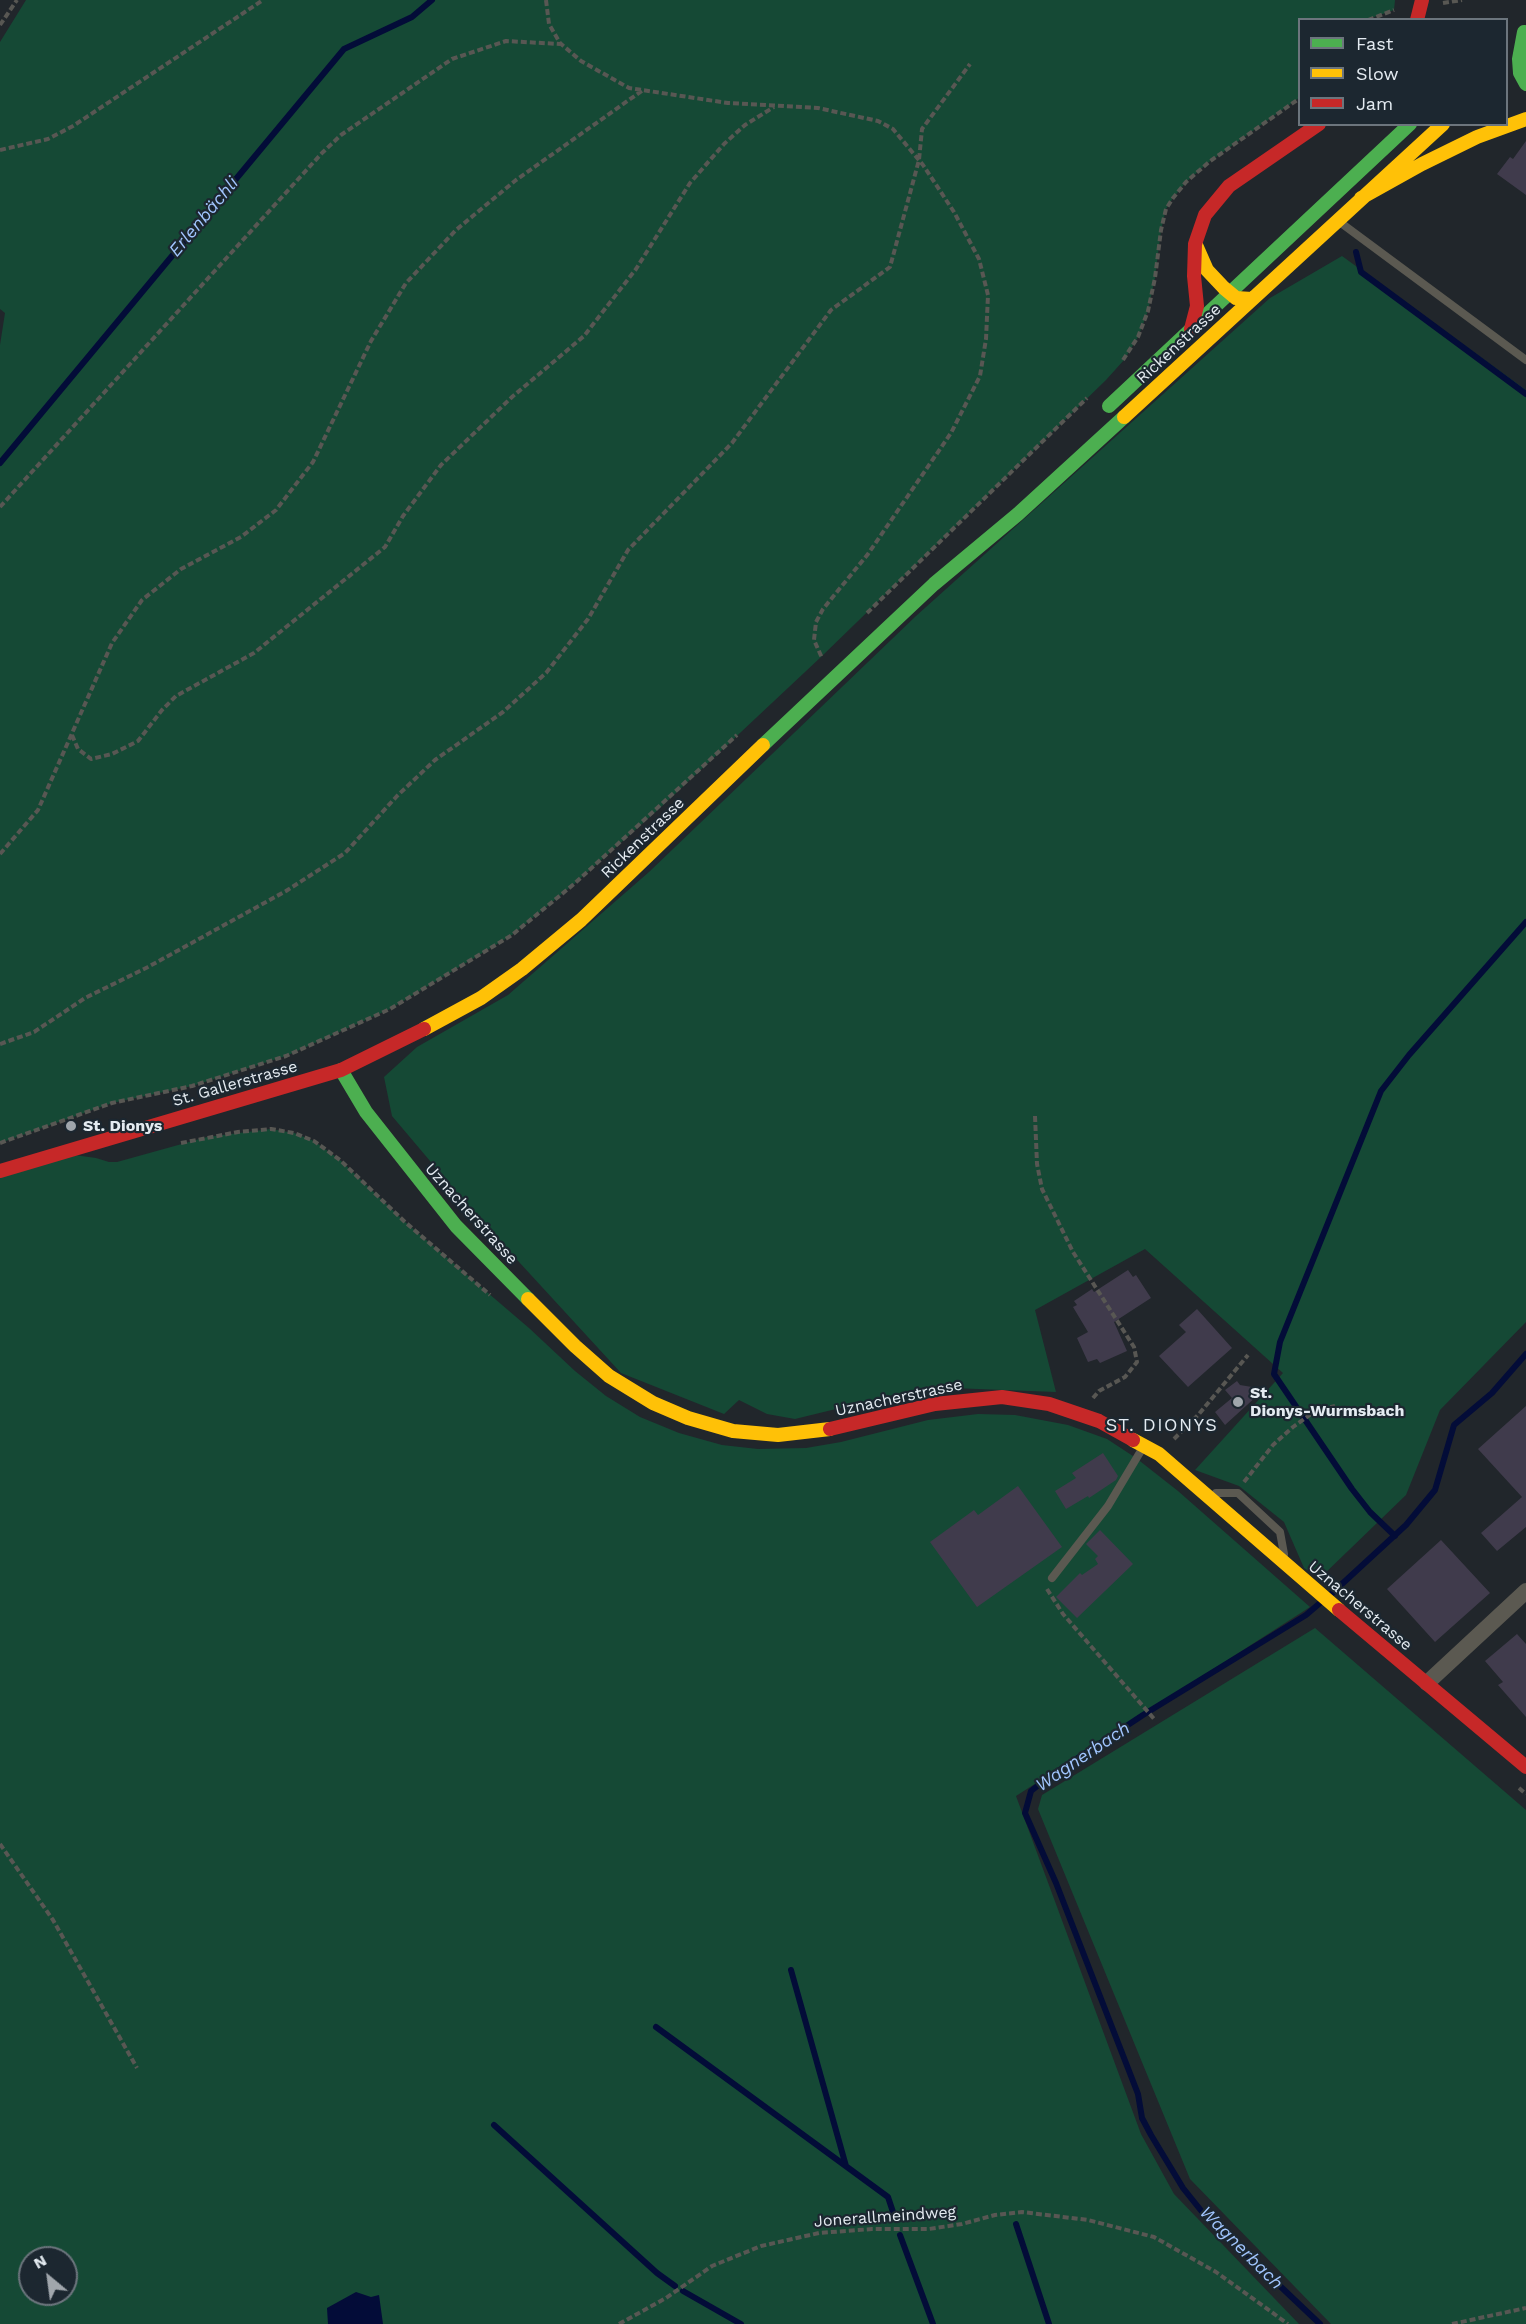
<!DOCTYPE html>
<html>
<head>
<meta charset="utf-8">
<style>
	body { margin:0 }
	#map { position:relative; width:1526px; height:2324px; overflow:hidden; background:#21262b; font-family:"Work Sans",sans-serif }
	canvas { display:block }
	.legend { position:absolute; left:1298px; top:18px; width:210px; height:108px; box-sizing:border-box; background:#1c2730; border:2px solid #6c757d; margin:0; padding:8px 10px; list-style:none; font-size:18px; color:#e4ebf1 }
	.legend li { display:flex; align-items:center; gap:12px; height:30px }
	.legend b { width:30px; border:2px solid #6c757d }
	.north { position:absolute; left:18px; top:2246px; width:60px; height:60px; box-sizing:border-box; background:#1c2730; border:2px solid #6c757d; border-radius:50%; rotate:331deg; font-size:16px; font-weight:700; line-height:24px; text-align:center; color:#e4ebf1 }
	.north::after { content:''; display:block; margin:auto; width:21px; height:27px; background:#a0a6ac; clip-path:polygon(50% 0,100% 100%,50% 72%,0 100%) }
</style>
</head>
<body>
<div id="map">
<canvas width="1526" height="2324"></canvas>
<ul class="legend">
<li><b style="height:8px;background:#4caf50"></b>Fast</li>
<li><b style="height:8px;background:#ffc107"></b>Slow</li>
<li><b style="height:8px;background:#c62828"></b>Jam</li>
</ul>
<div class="north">N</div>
</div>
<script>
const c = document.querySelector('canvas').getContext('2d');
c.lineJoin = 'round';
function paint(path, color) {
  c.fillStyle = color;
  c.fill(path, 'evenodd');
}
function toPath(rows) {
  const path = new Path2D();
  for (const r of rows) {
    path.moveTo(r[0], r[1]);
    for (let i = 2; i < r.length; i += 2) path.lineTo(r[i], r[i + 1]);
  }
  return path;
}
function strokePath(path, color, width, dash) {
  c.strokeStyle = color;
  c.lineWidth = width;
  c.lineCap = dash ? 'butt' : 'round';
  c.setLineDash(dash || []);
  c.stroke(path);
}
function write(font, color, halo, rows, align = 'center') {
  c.font = font + ' "Work Sans",sans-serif';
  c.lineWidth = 4.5;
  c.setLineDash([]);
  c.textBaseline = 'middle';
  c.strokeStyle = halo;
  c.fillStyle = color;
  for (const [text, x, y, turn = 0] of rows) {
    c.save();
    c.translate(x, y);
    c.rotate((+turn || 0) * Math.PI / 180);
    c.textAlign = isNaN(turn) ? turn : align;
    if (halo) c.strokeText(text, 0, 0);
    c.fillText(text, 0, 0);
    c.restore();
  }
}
paint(toPath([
	[26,0,1395,0,1394,10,1368,19,1300,20,1299,98,1209,162,1186,182,1173,198,1166,209,1161,230,1155,278,1148,311,1138,337,1124,360,1106,380,821,657,660,808,574,884,512,935,390,1009,286,1056,192,1086,112,1103,0,1143,0,345,5,313,0,309,0,42],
	[1342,256,1526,390,1526,1322,1440,1410,1406,1495,1320,1578,1304,1568,1284,1522,1239,1486,1195,1470,1283,1373,1145,1249,1035,1310,1056,1392,926,1387,795,1419,767,1414,739,1400,724,1414,621,1373,474,1213,392,1116,384,1077,417,1047,508,995,649,872,916,616,1270,298],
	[271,1129,294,1133,314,1141,340,1160,405,1222,529,1328,575,1371,606,1396,640,1417,679,1433,722,1445,758,1449,806,1448,841,1442,928,1420,978,1414,1015,1415,1068,1425,1107,1439,1136,1458,1178,1491,1310,1607,1016,1796,1141,2134,1174,2194,1299,2324,0,2324,0,1171,60,1153,96,1158,109,1162,117,1162,207,1137],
	[30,2258,66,2258,66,2294,30,2294],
	[1315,1628,1526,1810,1526,2324,1331,2324,1190,2179,1038,1809,1042,1795]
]), '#154935');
paint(toPath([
	[356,2292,371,2297,379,2295,383,2324,328,2324,327,2308]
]), '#030c38');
strokePath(toPath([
	[1356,252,1361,272,1526,394],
	[0,463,344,49,412,17,432,0],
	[1395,1536,1370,1512,1352,1489,1274,1374,1280,1342,1381,1091,1409,1055,1526,922],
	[1330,1595,1406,1525,1435,1490,1454,1425,1492,1393,1526,1354],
	[791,1970,846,2166],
	[656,2027,888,2197,895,2218],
	[494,2125,657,2273,675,2286],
	[1016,2224,1049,2324],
	[900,2235,933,2324],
	[683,2291,741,2324],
	[1320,2324,1203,2213,1183,2188,1151,2135,1142,2118,1138,2094,1056,1883,1025,1813,1031,1791,1049,1777,1143,1715,1306,1615,1320,1603]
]), '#030c38', 6);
paint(toPath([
	[1526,141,1526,195,1497,174,1510,157,1513,159],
	[1128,1270,1133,1277,1136,1275,1151,1298,1114,1322,1127,1351,1100,1363,1097,1359,1088,1362,1077,1338,1088,1332,1073,1307,1077,1305,1074,1301,1092,1289,1094,1292],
	[1197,1309,1232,1348,1188,1387,1159,1356,1186,1332,1179,1325],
	[1237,1381,1240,1385,1252,1387,1258,1395,1225,1425,1215,1412,1232,1398,1225,1390],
	[1526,1406,1526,1527,1497,1551,1481,1533,1522,1497,1478,1449],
	[1103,1453,1118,1476,1116,1480,1089,1498,1088,1496,1066,1509,1055,1491,1076,1478,1072,1473],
	[1018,1486,1062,1547,977,1607,930,1542,974,1510,978,1515],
	[1100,1530,1133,1564,1077,1618,1056,1597,1080,1573,1082,1575,1098,1564,1095,1559,1098,1556,1086,1544],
	[1441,1540,1490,1593,1435,1642,1387,1589],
	[1517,1634,1526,1644,1526,1717,1498,1685,1503,1682,1485,1661]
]), '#403b4c');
strokePath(toPath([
	[546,0,549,24,560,43,581,61,629,88,728,103,818,108,878,121,893,129,923,165,954,212,979,259,988,295,986,339,980,376,951,433,868,554,823,609,816,622,814,640,822,658],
	[1443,3,1462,0],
	[1368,20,1394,10],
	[0,25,17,0],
	[0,150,48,139,73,126,263,0],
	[1123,360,1138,337,1148,311,1155,278,1161,230,1166,209,1173,198,1186,182,1209,162,1300,98],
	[0,507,322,153,341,135,452,59,506,41,560,44],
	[867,613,1087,398],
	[72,735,78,749,91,759,112,754,138,741,162,710,176,696,254,653,385,547,403,516,441,465,512,397,584,336,636,269,690,183,724,144,745,125,774,107],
	[0,854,38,810,112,643,142,600,181,569,241,537,276,510,313,462,371,341,406,283,456,230,516,180,643,90],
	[0,1044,34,1032,85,998,148,967,286,891,345,853,397,796,435,760,503,712,546,673,588,619,628,550,732,443,831,310,890,267,919,160,922,129,970,64],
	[1035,1116,1037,1164,1042,1189,1073,1252,1134,1347,1137,1362,1125,1377,1099,1391,1093,1398],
	[0,1143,112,1103,192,1086,286,1056,390,1009,512,935,574,884,737,735],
	[181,1143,238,1132,271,1129,294,1133,314,1141,340,1160,405,1222,490,1295],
	[1174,1439,1199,1414,1248,1355],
	[1244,1482,1273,1445,1293,1427,1315,1411,1335,1406],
	[1047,1589,1063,1614,1155,1720],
	[1519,1788,1526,1794],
	[0,1844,53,1920,137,2068],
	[619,2324,666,2298,712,2266,761,2246,819,2233,872,2229,929,2229,962,2224,995,2215,1022,2212,1088,2220,1154,2237,1216,2272,1288,2324],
	[1452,2324,1526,2308]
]), '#585753', 4, [6, 3]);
strokePath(toPath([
	[1341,223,1526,360],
	[1216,1493,1238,1493,1280,1532,1284,1554],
	[1052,1578,1108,1506,1142,1449]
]), '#5b5951', 8);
strokePath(toPath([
	[1427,1683,1526,1591]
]), '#5b5951', 16);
strokePath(toPath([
	[1524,32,1519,59,1520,73,1526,84],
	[1109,406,1410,124],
	[763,745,934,584,1018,514,1124,417],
	[341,1070,366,1112,456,1226,528,1299]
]), '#4caf50', 14);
strokePath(toPath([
	[1361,198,1422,164,1477,137,1526,119],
	[1196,245,1207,270,1224,288,1236,298,1252,299],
	[1124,417,1443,124],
	[424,1029,481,998,522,969,581,920,763,745],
	[528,1299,575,1346,609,1376,653,1403,688,1418,733,1431,778,1435,830,1429],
	[1133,1440,1159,1454,1339,1610]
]), '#ffc107', 14);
strokePath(toPath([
	[1417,20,1422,0],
	[1191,329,1197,306,1194,276,1195,244,1205,215,1229,186,1319,124],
	[0,1171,341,1070,424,1029],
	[830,1429,935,1404,1002,1397,1049,1404,1099,1421,1133,1440],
	[1339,1610,1526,1767]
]), '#c62828', 14);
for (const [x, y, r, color] of [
	[71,1126,6,"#a0a6ac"],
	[1238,1402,6,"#a0a6ac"]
]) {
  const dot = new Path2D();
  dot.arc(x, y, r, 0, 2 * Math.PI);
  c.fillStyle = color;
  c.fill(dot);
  strokePath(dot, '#1c2730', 2);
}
write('16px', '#e4ebf1', '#1c2730', [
	["Rickenstrasse",1179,344,-43],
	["Rickenstrasse",643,838,-44],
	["St. Gallerstrasse",235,1084,-16],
	["Uznacherstrasse",471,1214,48],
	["Uznacherstrasse",899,1398,-12],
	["Uznacherstrasse",1360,1606,40],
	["Jonerallmeindweg",885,2217,-4]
]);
write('bold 16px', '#e4ebf1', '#1c2730', [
	["St. Dionys",83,1126],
	["St.",1250,1393],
	["Dionys-Wurmsbach",1250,1411]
], 'left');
write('italic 18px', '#a1c5fe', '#1c2730', [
	["Erlenbächli",204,217,-50],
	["Wagnerbach",1083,1757,-34],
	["Wagnerbach",1241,2248,45]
]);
c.letterSpacing = '1.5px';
write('18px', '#e4ebf1', '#1c2730', [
	["ST. DIONYS",1162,1426]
]);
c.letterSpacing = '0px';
</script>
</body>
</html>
